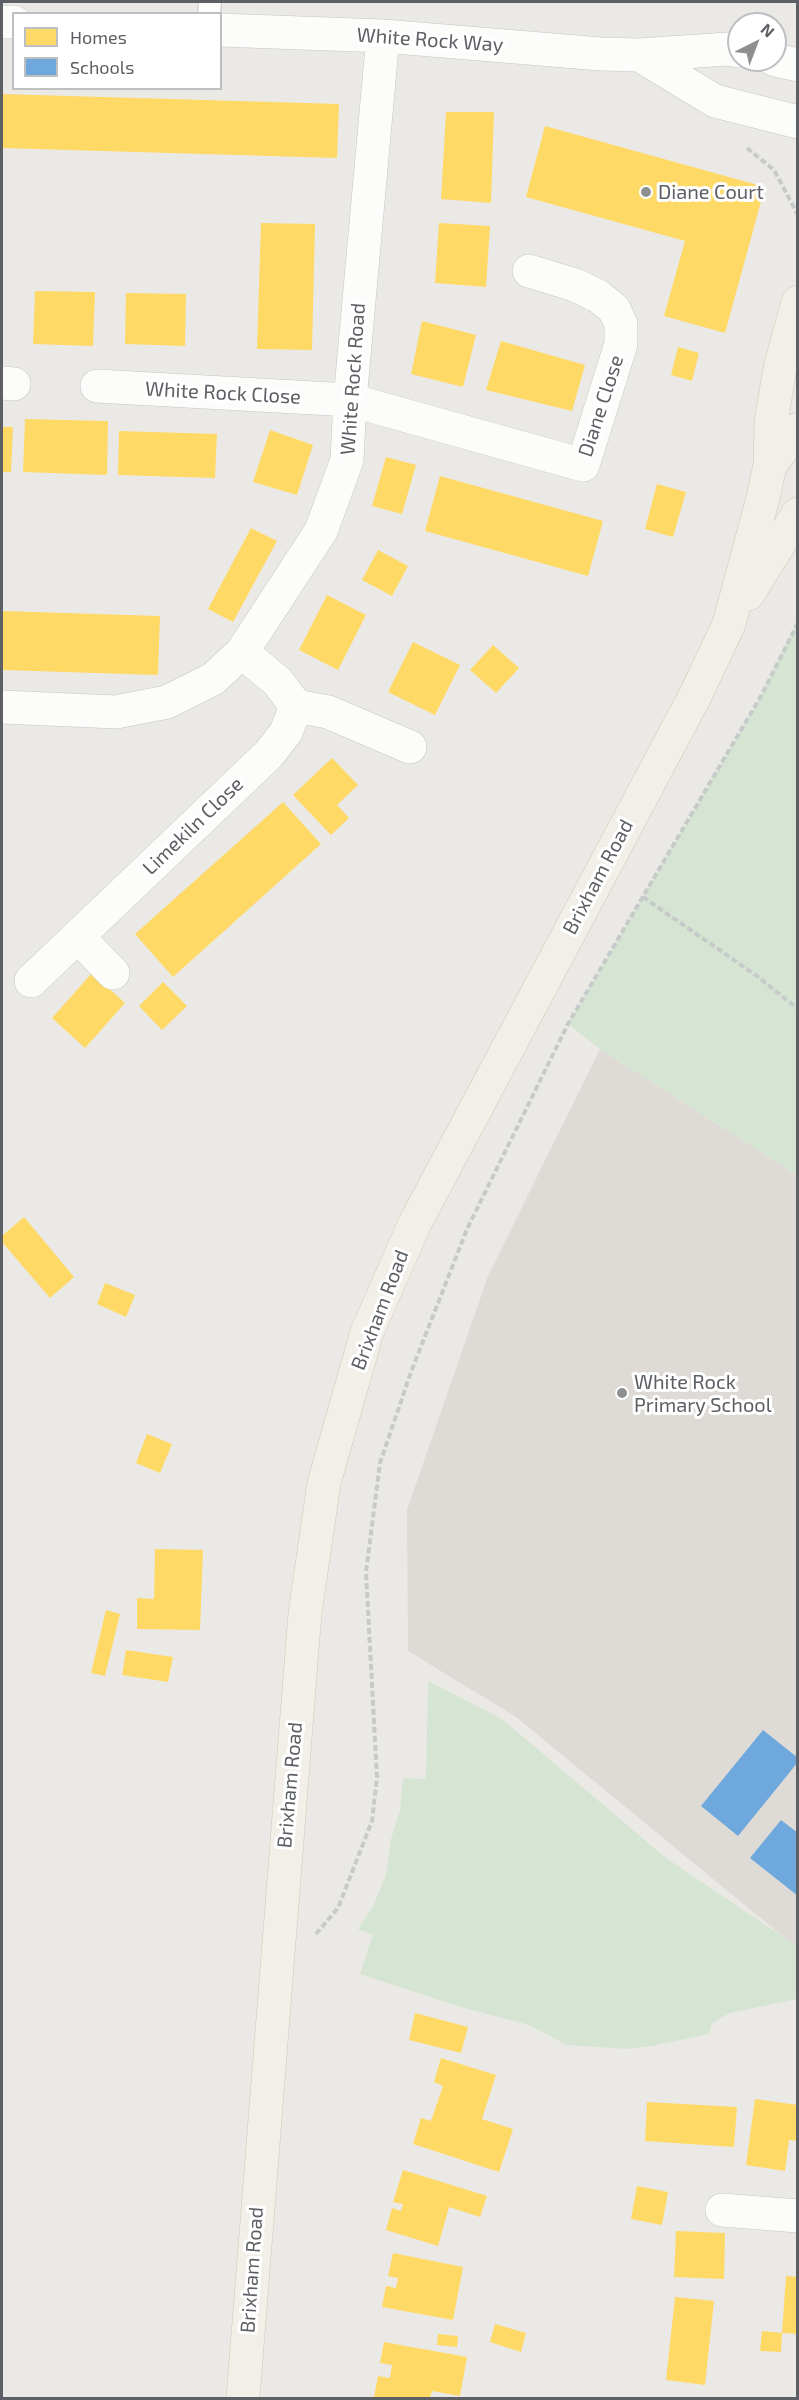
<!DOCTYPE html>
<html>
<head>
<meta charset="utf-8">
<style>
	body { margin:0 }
	#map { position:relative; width:799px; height:2400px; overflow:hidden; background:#ebe9e6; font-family:"Exo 2",sans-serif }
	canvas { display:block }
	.frame { position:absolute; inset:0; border:3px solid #5c5f63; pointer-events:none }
	.legend { position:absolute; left:12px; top:12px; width:210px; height:78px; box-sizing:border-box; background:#fff; border:2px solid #bebfc1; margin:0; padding:8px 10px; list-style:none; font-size:18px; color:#5c5f63 }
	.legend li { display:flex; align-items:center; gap:12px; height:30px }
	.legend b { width:30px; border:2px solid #bebfc1 }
	.north { position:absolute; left:727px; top:12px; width:60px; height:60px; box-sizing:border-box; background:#fff; border:2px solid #bebfc1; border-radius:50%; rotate:42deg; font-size:16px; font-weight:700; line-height:24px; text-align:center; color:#5c5f63 }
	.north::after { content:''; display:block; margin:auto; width:21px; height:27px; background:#8e8f91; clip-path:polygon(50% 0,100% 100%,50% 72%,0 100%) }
</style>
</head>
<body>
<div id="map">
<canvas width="799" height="2400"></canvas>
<div class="frame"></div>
<ul class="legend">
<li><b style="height:16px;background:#ffd966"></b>Homes</li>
<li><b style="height:16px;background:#6fa8dc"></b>Schools</li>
</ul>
<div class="north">N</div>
</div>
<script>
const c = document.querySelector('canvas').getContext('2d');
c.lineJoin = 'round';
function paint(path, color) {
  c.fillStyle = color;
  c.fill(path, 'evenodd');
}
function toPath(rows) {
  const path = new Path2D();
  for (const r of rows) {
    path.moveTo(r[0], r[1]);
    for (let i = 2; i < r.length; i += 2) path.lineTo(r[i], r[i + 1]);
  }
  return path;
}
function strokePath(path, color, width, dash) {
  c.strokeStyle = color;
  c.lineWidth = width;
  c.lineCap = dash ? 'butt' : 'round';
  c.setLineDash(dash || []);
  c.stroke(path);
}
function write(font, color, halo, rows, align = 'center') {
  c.font = font + ' "Exo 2",sans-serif';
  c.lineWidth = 6;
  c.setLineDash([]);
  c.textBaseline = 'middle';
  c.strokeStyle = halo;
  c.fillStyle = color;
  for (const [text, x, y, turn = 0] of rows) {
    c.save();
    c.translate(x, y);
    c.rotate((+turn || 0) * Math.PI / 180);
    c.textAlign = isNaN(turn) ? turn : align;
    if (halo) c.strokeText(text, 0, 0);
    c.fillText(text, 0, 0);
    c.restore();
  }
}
paint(toPath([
	[600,1049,797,1175,797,1948,516,1717,408,1651,407,1510,488,1276]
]), '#dedbd6');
paint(toPath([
	[797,623,797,1175,600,1049,568,1024,761,696],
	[428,1681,502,1719,666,1858,797,1946,797,1999,730,2013,712,2023,709,2034,652,2046,626,2049,567,2045,529,2025,457,2006,360,1974,373,1935,358,1929,374,1904,386,1875,391,1839,400,1810,403,1778,426,1779]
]), '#d6e5d3');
paint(toPath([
	[2,94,339,104,337,158,2,148],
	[446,112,494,112,491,203,441,199],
	[545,126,765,187,725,333,664,316,685,241,526,197],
	[261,223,315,224,312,350,257,349],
	[439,223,490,226,486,287,435,283],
	[35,291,95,292,93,346,33,344],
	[126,293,186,294,185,346,125,344],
	[422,321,476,335,463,387,411,374],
	[501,341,585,365,572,411,486,390],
	[678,347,699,353,692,381,671,375],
	[25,419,108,421,107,475,23,472],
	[2,427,13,427,11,472,2,472],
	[270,430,313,445,297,495,253,482],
	[119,431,217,434,215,478,118,475],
	[386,457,416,465,402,514,372,506],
	[440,476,603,521,588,576,425,531],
	[657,484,686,492,673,537,645,529],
	[251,528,277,541,233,622,208,609],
	[378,550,408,566,392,596,362,580],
	[327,595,366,615,338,670,299,650],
	[2,611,160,616,158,675,2,670],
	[413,642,460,665,435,715,388,692],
	[493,645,519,668,496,693,470,670],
	[332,758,358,785,337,805,349,818,331,835,293,795],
	[283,802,321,844,173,977,135,934],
	[92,973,125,1003,85,1048,52,1018],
	[163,982,187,1006,162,1030,139,1006],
	[24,1217,74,1277,50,1298,2,1242,2,1236],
	[105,1283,135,1295,126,1317,97,1304],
	[147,1434,172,1444,160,1473,136,1463],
	[155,1549,203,1550,200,1630,137,1629,137,1598,154,1599],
	[106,1610,120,1614,105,1676,91,1673],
	[126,1650,173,1657,168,1682,122,1675],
	[415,2013,468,2027,461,2053,409,2040],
	[441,2058,496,2075,482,2119,513,2129,499,2172,413,2144,421,2118,431,2121,443,2086,434,2082],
	[755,2099,798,2105,798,2141,789,2140,785,2171,746,2165],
	[647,2102,737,2107,734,2147,645,2141],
	[403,2170,487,2196,480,2217,449,2207,438,2246,386,2230,392,2208,401,2211,403,2204,393,2202],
	[637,2186,668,2192,662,2225,631,2219],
	[676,2231,725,2233,724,2279,674,2277],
	[393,2253,463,2267,453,2320,382,2307,386,2286,396,2288,398,2278,388,2276],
	[786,2276,798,2277,798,2334,782,2333],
	[675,2297,714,2301,705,2385,666,2380],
	[495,2324,526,2333,521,2352,490,2342],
	[762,2331,782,2333,781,2352,760,2351],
	[438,2334,458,2336,457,2347,437,2345],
	[384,2342,467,2357,460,2396,432,2391,430,2398,374,2397,378,2376,390,2378,392,2365,380,2363]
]), '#ffd966');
paint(toPath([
	[763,1730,798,1758,798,1762,738,1836,701,1806],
	[781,1820,798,1833,798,1896,750,1858]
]), '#6fa8dc');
const service = toPath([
	[209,14,210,2]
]);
const minor = toPath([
	[2,22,14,22],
	[220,30,383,36,601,54,639,55,728,49,739,51],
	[639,55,715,101,798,122],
	[775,60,798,65],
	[2,383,14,384],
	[97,386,350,400,583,465,621,344,621,324,614,309,598,296,575,285,529,271],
	[296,706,328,712,410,747],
	[2,707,116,712,167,702,213,679,242,652,321,531,347,460,350,400,383,36],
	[78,937,113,973],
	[31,981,269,754,286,732,296,706,278,682,242,652],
	[722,2210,798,2216]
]);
const primary = toPath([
	[770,465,798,429],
	[748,594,798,514],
	[243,2398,305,1613,324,1483,367,1332,415,1223,695,696,729,624,763,498,770,465,771,422,780,368,798,302]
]);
strokePath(service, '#c5c5c6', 24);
strokePath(minor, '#c5c5c6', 34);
strokePath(primary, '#d0c7b7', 34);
strokePath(toPath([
	[747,148,774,170,798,215],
	[643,897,757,976,798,1009],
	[316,1934,338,1908,372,1821,377,1777,366,1572,380,1463,411,1372,467,1229,568,1024,761,696,798,623]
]), '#c6cac8', 4, [6, 3]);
strokePath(service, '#fcfcfb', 22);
strokePath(minor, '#fcfcfb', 33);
strokePath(primary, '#f1efe8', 33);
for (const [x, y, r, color] of [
	[646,192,6,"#8e8f91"],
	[622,1393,6,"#8e8f91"]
]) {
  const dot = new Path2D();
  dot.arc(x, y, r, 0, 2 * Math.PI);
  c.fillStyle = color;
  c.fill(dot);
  strokePath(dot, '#fff', 2);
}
write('20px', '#5c5f63', '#fff', [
	["White Rock Way",430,40,4],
	["White Rock Road",353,379,-86],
	["White Rock Close",223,393,3],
	["Diane Close",601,406,-72],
	["Limekiln Close",193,826,-44],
	["Brixham Road",598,877,-62],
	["Brixham Road",380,1310,-69],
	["Brixham Road",290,1785,-85],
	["Brixham Road",252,2270,-86]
]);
write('20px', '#5c5f63', '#fff', [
	["Diane Court",658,192],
	["White Rock",634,1382],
	["Primary School",634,1405]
], 'left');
</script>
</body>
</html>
